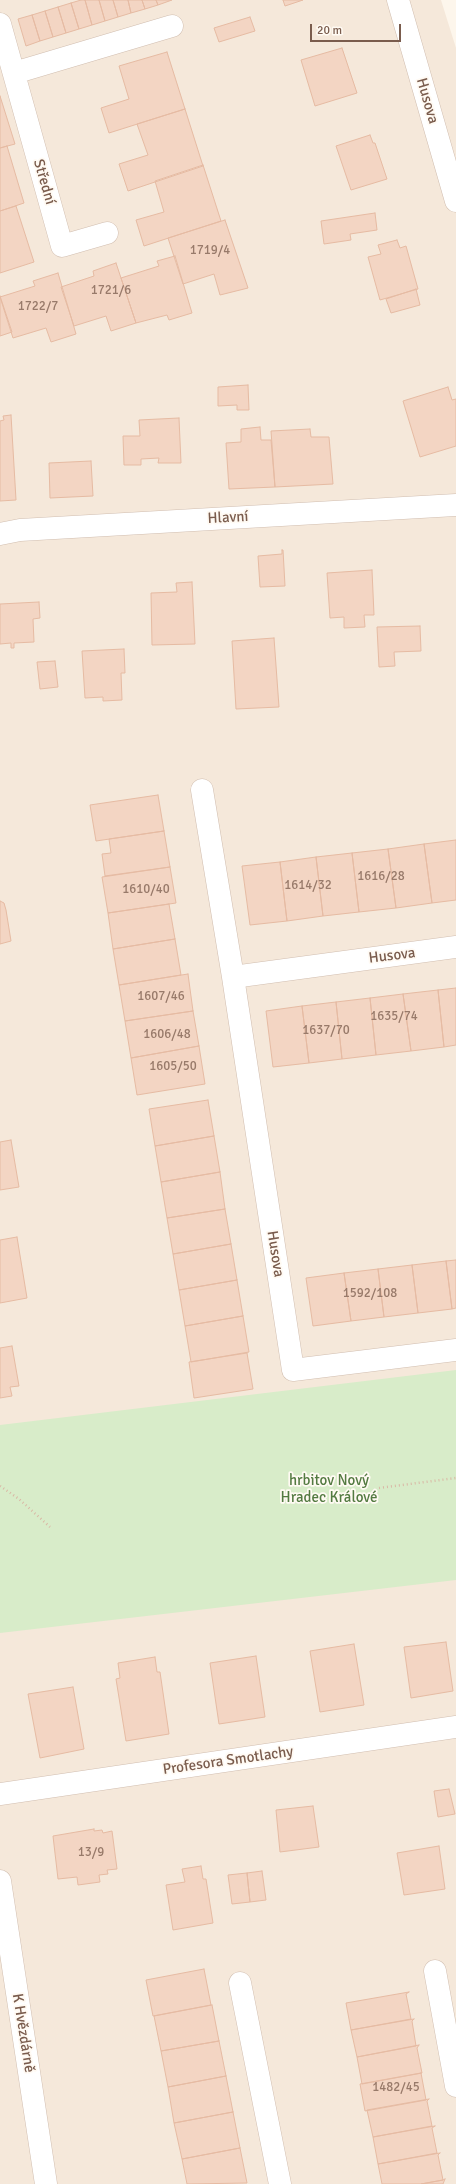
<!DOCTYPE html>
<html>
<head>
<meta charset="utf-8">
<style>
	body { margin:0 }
	#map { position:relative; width:456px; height:2184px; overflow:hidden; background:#fdf6ec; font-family:Signika,sans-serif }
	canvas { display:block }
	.scale { position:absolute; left:310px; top:24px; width:91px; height:18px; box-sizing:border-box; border:2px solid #7a5c4d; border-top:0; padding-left:5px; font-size:12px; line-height:14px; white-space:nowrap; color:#7a5c4d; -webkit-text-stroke:3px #fffaf3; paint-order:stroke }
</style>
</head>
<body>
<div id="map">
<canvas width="456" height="2184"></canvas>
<div class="scale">20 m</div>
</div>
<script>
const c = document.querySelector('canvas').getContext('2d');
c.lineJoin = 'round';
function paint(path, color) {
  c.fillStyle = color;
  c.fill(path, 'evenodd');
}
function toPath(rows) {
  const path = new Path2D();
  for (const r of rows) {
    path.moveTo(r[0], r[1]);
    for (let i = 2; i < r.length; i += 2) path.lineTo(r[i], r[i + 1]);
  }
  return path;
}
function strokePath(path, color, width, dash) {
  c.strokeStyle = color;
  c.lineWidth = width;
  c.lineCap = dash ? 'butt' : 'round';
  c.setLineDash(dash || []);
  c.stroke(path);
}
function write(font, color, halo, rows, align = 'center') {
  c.font = font + ' Signika,sans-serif';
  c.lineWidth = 3.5;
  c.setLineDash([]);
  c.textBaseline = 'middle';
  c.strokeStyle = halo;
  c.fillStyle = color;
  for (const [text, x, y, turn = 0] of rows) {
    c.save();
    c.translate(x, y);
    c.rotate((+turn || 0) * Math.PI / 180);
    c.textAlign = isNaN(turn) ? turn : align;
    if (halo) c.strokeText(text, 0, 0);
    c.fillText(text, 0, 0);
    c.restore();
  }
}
paint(toPath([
	[0,0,441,0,456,48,456,2184,0,2184]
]), '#f5e8da');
paint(toPath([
	[456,1370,456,1580,0,1633,0,1425]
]), '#d8ecc9');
const building = toPath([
	[81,0,85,0,92,25,79,29,71,3,81,0],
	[85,0,99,0,105,21,92,25,85,0],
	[99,0,113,0,118,17,105,21,99,0],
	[113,0,128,0,131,13,118,17,113,0],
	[128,0,142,0,145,9,131,13,128,0],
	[142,0,156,0,158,5,145,9,142,0],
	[156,0,172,0,158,5,156,0],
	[283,0,303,0,285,6,283,0],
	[71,3,79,29,66,33,58,7,71,3],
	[58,7,66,33,53,37,45,11,58,7],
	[45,11,53,37,40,41,32,15,45,11],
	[32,15,40,41,26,46,18,19,32,15],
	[250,17,255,31,219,42,214,28,250,17],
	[342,48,357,93,315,106,301,60,342,48],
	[167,52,185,109,109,133,101,108,129,99,119,66,167,52],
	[0,96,15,144,0,148,0,96],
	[185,109,203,166,128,191,119,164,148,155,137,124,185,109],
	[370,135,373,143,375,143,387,179,351,190,336,146,370,135],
	[7,146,24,203,0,211,0,148,7,146],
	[203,165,221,221,144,246,136,220,164,212,155,181,203,165],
	[16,206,34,262,0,273,0,211,16,206],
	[375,213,377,230,350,234,351,240,324,244,321,221,375,213],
	[225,220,248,288,220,295,214,274,183,284,168,238,225,220],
	[397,240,400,248,406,246,418,289,380,300,368,257,381,254,378,245,397,240],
	[175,256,192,313,169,320,167,315,136,323,121,278,159,266,157,261,175,256],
	[116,263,136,323,111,331,106,316,74,326,61,287,94,276,93,271,116,263],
	[58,273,76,334,51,342,46,328,13,338,0,297,35,286,33,281,58,273],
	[416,289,420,305,391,313,386,299,416,289],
	[0,296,12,332,0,336,0,296],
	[248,385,249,410,237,410,237,405,218,406,218,387,248,385],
	[448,387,452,400,456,399,456,446,420,457,403,401,448,387],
	[11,415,16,500,0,501,0,421,4,420,3,416,11,415],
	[179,418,181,463,158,463,159,458,141,459,141,465,124,465,123,436,140,436,139,420,179,418],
	[260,427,261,440,271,440,275,487,229,489,226,443,241,442,241,429,260,427],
	[310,429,311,437,329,437,333,484,275,487,271,431,310,429],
	[91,461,93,496,50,498,49,463,91,461],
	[282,550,283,550,285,586,260,587,258,556,282,554,282,550],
	[372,570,374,615,364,615,365,627,344,628,344,617,330,618,327,573,372,570],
	[192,582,195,644,152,645,151,593,177,592,176,583,192,582],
	[39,602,40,618,33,619,34,642,14,643,14,648,11,648,11,643,0,644,0,604,39,602],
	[420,626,421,651,394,652,395,666,379,667,377,627,420,626],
	[274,638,279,707,236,709,232,641,274,638],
	[124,649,125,673,121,673,122,700,103,701,103,697,85,698,82,651,124,649],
	[55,661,58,687,40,689,37,662,55,661],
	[158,795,164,831,96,841,90,805,158,795],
	[164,831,170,867,105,876,102,854,111,853,109,839,164,831],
	[456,840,456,900,432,903,424,844,456,840],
	[424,844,432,903,396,908,388,849,424,844],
	[388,849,396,908,359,912,352,853,388,849],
	[352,853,359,912,323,916,316,857,352,853],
	[316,857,323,916,287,921,280,862,316,857],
	[280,862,287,921,250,925,242,866,280,862],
	[170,867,176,903,108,913,102,877,170,867],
	[0,901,4,903,6,910,11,941,0,944,0,901],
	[169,904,175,939,113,949,108,913,169,904],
	[175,939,181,975,119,985,113,949,175,939],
	[188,974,193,1011,125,1021,119,985,188,974],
	[456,988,456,1045,444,1047,438,990,456,988],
	[438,990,444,1047,411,1051,403,994,438,990],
	[403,994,411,1051,376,1055,370,998,403,994],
	[370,998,376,1055,342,1059,336,1002,370,998],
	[336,1002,342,1059,309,1063,302,1006,336,1002],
	[302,1006,309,1063,273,1067,266,1011,302,1006],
	[193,1011,199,1046,131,1058,125,1021,193,1011],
	[199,1046,205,1084,137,1095,131,1058,199,1046],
	[208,1100,214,1136,155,1146,149,1109,208,1100],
	[214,1136,220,1172,161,1182,155,1146,214,1136],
	[11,1140,19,1187,0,1190,0,1142,11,1140],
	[220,1172,225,1209,167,1218,161,1182,220,1172],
	[225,1209,231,1244,173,1254,167,1218,225,1209],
	[17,1237,27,1298,0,1303,0,1240,17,1237],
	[231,1244,237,1280,179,1290,173,1254,231,1244],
	[456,1260,456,1308,452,1309,446,1261,456,1260],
	[446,1261,452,1309,418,1313,412,1265,446,1261],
	[412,1265,418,1313,384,1317,378,1269,412,1265],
	[378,1269,384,1317,351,1321,344,1273,378,1269],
	[344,1273,351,1321,313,1326,306,1278,344,1273],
	[237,1280,243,1316,185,1326,179,1290,237,1280],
	[243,1316,249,1352,191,1362,185,1326,243,1316],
	[12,1346,19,1386,10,1387,12,1396,0,1398,0,1348,12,1346],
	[247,1353,253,1389,194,1398,189,1362,247,1353],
	[446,1642,453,1691,411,1698,404,1647,446,1642],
	[354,1644,364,1705,320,1712,310,1651,354,1644],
	[256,1656,265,1717,219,1724,210,1663,256,1656],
	[155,1657,157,1672,160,1672,169,1734,126,1741,116,1679,120,1678,118,1663,155,1657],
	[73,1687,84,1749,40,1758,28,1694,73,1687],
	[449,1789,455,1814,438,1817,434,1791,449,1789],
	[313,1806,319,1847,280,1852,276,1810,313,1806],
	[94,1829,94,1831,102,1830,103,1833,112,1831,117,1869,107,1870,108,1874,99,1875,100,1882,78,1885,77,1877,58,1879,53,1836,94,1829],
	[439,1846,445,1889,404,1895,397,1853,439,1846],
	[201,1866,203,1879,206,1879,213,1923,173,1930,166,1885,185,1882,182,1869,201,1866],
	[262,1871,266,1900,250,1902,247,1873,262,1871],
	[247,1873,250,1902,232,1904,228,1875,247,1873],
	[204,1969,211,2005,153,2016,146,1980,204,1969],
	[409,1992,406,1994,411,2019,351,2030,346,2003,409,1992],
	[212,2005,219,2041,161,2051,154,2016,212,2005],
	[414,2019,412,2021,416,2046,357,2057,351,2030,414,2019],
	[219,2041,226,2076,168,2087,161,2051,219,2041],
	[419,2045,417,2048,422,2073,362,2084,357,2057,419,2045],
	[421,2073,426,2100,365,2111,360,2084,421,2073],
	[226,2076,233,2112,174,2123,168,2087,226,2076],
	[429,2099,427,2101,432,2126,373,2137,367,2110,429,2099],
	[233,2112,240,2148,182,2159,174,2123,233,2112],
	[435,2126,432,2128,437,2153,378,2164,373,2137,435,2126],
	[240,2148,247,2183,187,2184,182,2159,240,2148],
	[440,2153,438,2155,443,2180,421,2184,382,2184,378,2164,440,2153],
	[445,2179,443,2184,421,2184,443,2180,445,2179]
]);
paint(building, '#f3d5c3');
strokePath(building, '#e6bba3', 1);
const street = toPath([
	[398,0,456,201],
	[0,24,62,246,107,233],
	[14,73,172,26],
	[0,534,20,530,456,505],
	[202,790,233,977,293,1370,456,1350],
	[233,977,456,947],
	[0,1794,456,1727],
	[0,1881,46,2184],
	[435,1971,456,2086],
	[240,1983,280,2184]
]);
strokePath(street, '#d1beb0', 23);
strokePath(toPath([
	[0,1486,19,1499,50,1527],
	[379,1488,456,1478]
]), '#d9b8a5', 2.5, [1, 3]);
strokePath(street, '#fff', 22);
write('13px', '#987a6a', null, [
	["1719/4",210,251],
	["1721/6",111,291],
	["1722/7",38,307],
	["1616/28",381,877],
	["1614/32",308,886],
	["1610/40",146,890],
	["1607/46",161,997],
	["1635/74",394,1017],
	["1637/70",326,1031],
	["1606/48",167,1035],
	["1605/50",173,1067],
	["1592/108",370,1294],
	["13/9",91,1853],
	["1482/45",396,2088]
]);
write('15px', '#7a5c4d', '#fffaf3', [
	["Husova",427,101,74],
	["Střední",44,182,74],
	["Hlavní",228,518,-3],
	["Husova",392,956,-7],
	["Husova",275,1254,81],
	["Profesora Smotlachy",228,1761,-8],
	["K Hvězdárně",23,2033,81]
]);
write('15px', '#537a41', '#fffaf3', [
	["hrbitov Nový",329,1481],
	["Hradec Králové",329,1498]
]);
</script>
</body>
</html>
